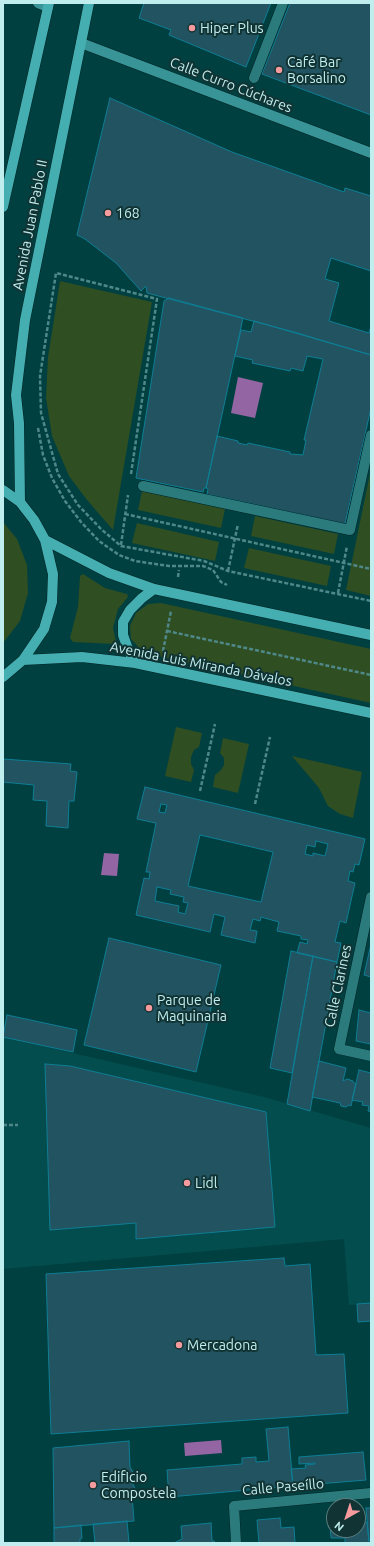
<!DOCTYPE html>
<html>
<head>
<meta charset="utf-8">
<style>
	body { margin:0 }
	#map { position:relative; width:374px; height:1546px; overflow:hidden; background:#004041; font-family:Ubuntu,sans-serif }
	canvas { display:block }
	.frame { position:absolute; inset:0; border:4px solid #c0eeef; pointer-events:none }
	.north { position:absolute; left:326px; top:1498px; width:40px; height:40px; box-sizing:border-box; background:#123333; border:1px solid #587e7e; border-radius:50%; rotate:219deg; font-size:11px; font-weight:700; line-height:16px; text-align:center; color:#c0eeef }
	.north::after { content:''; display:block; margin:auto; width:14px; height:18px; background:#f59b9e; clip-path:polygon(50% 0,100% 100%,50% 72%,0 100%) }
</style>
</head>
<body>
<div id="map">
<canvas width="374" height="1546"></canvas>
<div class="frame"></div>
<div class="north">N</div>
</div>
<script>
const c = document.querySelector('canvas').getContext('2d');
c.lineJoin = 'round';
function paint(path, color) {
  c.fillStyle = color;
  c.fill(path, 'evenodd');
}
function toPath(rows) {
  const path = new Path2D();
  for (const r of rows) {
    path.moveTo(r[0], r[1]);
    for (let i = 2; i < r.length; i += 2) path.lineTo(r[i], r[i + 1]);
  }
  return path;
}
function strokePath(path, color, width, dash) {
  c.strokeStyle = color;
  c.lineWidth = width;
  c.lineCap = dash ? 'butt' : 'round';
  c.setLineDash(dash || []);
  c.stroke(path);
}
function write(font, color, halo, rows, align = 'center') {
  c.font = font + ' Ubuntu,sans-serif';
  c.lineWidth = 4;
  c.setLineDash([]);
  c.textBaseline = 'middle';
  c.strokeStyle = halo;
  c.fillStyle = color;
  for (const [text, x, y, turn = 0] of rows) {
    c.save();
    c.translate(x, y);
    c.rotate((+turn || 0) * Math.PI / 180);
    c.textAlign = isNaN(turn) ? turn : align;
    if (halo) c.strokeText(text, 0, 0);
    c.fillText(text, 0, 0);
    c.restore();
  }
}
paint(toPath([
	[3,1037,264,1097,371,1128,371,1303,349,1305,344,1239,3,1269]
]), '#044d4e');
paint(toPath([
	[60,281,152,302,113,530,87,500,69,476,52,436,46,398,48,357],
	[371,469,371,596,346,590],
	[142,491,225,509,221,528,138,510],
	[255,516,338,534,334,554,251,536],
	[3,522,17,539,27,565,28,593,20,621,3,643],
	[137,523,219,542,215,561,132,543],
	[249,548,331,566,327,586,244,568],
	[83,574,105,588,127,594,128,597,118,609,113,628,116,642,114,644,73,642,70,638,78,607,80,576],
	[161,603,371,649,371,703,149,654,140,649,131,639,130,626,136,613,148,604],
	[176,727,202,733,199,747,194,750,191,757,191,764,194,770,191,782,165,776],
	[223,738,249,744,238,793,213,787,215,775,221,770,224,765,224,758,220,753],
	[292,756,362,772,353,818,340,814,328,806,319,788]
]), '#2f4e22');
paint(toPath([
	[238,377,263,383,255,418,231,413],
	[104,853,119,854,117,876,101,875],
	[221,1440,222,1453,185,1456,184,1443]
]), '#9366a3');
const building = toPath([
	[144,3,271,3,246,67,169,35,171,30,139,18,144,3],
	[290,3,371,3,371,115,262,74,290,3],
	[110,98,232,152,344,192,345,188,371,196,371,271,331,258,325,279,339,283,329,321,369,333,371,326,371,355,294,332,147,293,146,286,141,291,116,263,85,239,77,235,110,98],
	[169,298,243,318,206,488,204,488,203,492,136,478,164,301,169,298],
	[254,321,371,355,371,408,345,524,207,494,208,489,206,488,217,436,238,441,238,443,247,445,248,443,290,452,290,454,303,455,306,440,304,440,323,359,307,356,303,371,291,368,290,371,252,363,253,360,235,356,241,330,251,332,254,321],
	[3,759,71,764,70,771,77,772,74,801,69,801,68,828,46,826,47,801,33,800,34,785,3,782,3,759],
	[145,787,365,839,359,865,355,864,353,872,350,871,348,881,355,883,346,923,340,921,335,942,341,943,337,962,297,953,300,942,307,944,308,940,301,939,301,936,277,931,279,922,261,917,260,921,253,919,250,930,257,931,255,943,221,935,225,917,214,914,210,932,136,915,144,878,149,879,150,872,146,872,156,823,137,819,145,787],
	[161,804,167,805,165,813,159,812,161,804],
	[200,835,273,852,261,902,188,886,200,835],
	[316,841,328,844,325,856,313,853,313,856,305,854,307,845,315,847,316,841],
	[157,887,171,890,170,894,184,897,183,902,188,903,185,914,178,912,179,906,155,901,157,887],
	[109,938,221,965,196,1072,84,1045,109,938],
	[371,944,371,977,364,975,371,944],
	[291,951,313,956,292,1073,270,1068,291,951],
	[313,956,337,962,310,1111,287,1104,313,956],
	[359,1010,371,1013,371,1044,356,1041,359,1010],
	[7,1015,77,1030,73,1052,3,1037,7,1015],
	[319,1061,346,1068,343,1081,347,1079,353,1081,354,1083,356,1084,351,1106,349,1105,346,1107,341,1106,340,1103,312,1097,319,1061],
	[45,1064,70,1066,266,1112,275,1227,136,1239,136,1223,50,1230,45,1064],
	[359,1070,371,1073,371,1112,368,1111,369,1106,362,1105,363,1102,352,1100,359,1070],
	[284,1258,285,1266,310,1264,316,1355,344,1354,348,1413,51,1434,46,1274,284,1258],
	[371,1303,371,1321,358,1322,357,1304,371,1303],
	[288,1427,293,1486,169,1497,167,1470,242,1464,242,1458,256,1457,256,1462,269,1461,266,1429,288,1427],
	[129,1441,130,1467,133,1472,130,1483,133,1484,135,1489,132,1495,134,1521,54,1528,53,1448,129,1441],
	[363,1452,366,1480,293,1486,291,1469,306,1468,305,1465,315,1464,315,1463,299,1464,299,1457,363,1452],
	[366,1508,371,1508,371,1540,369,1541,366,1508],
	[334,1510,334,1530,358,1530,358,1523,367,1522,369,1543,345,1543,345,1538,331,1538,329,1511,334,1510],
	[280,1518,281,1528,294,1527,295,1543,259,1543,257,1520,280,1518],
	[127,1521,129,1543,95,1543,93,1524,127,1521],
	[211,1523,212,1541,214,1541,215,1543,174,1543,182,1539,181,1526,211,1523],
	[81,1525,82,1538,80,1539,80,1543,54,1543,54,1528,81,1525]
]);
paint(building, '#215360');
strokePath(building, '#0e7e95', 1);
const street = toPath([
	[254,78,283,3],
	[143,486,350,530,371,435],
	[371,897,339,1049,371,1056],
	[236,1543,234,1506,371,1493]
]);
const secondary = toPath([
	[38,3,48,7],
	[81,43,371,153]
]);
const primary = toPath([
	[3,207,49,3],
	[3,490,20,502,34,520,45,540,53,574,52,602,44,629,23,660,3,677],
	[20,502,19,423,16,395,25,320,89,3],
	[45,540,109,573,154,589,371,635],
	[23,660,82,657,135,663,371,713],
	[135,663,128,649,123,635,123,622,130,610,142,598,154,589]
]);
strokePath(street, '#022425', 11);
strokePath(secondary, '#022425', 11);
strokePath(primary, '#022425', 11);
strokePath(toPath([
	[38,428,43,455,52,478,65,501,81,522,99,541,119,555,135,561,169,566,203,566,213,570,221,582,227,585],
	[131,474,157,299,56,273,40,376,41,413,58,474,78,505,101,529,121,546,204,561,228,571,371,601],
	[125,514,371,569],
	[121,545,128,495],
	[228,571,238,524],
	[178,577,179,570],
	[338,593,347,546],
	[167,631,371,675],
	[163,651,171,611],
	[200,791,215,724],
	[255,804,270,737],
	[3,1125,18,1125]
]), '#4f8889', 2.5, [4, 2]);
strokePath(street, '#2b7b7d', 10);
strokePath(secondary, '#389496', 10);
strokePath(primary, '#44aeb0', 10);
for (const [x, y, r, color] of [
	[192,28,4,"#f59b9e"],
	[279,70,4,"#f59b9e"],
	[108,213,4,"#f59b9e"],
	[149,1008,4,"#f59b9e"],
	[187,1183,4,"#f59b9e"],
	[179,1345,4,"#f59b9e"],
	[93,1485,4,"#f59b9e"]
]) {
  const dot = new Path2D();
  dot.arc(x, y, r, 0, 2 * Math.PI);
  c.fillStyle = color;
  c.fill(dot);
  strokePath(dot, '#123333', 1.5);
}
write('14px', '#c0eeef', '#123333', [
	["Hiper Plus",200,28],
	["Café Bar",287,62],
	["Borsalino",287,78],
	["168",116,213],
	["Parque de",157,1000],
	["Maquinaria",157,1016],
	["Lidl",195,1183],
	["Mercadona",187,1345],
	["Edificio",101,1477],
	["Compostela",101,1493]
], 'left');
write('14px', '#c0eeef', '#123333', [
	["Calle Curro Cúchares",231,85,21],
	["Avenida Juan Pablo II",30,225,-79],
	["Avenida Luis Miranda Dávalos",201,664,11],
	["Calle Clarines",338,986,-78],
	["Calle Paseíllo",283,1487,-5]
]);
</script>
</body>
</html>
